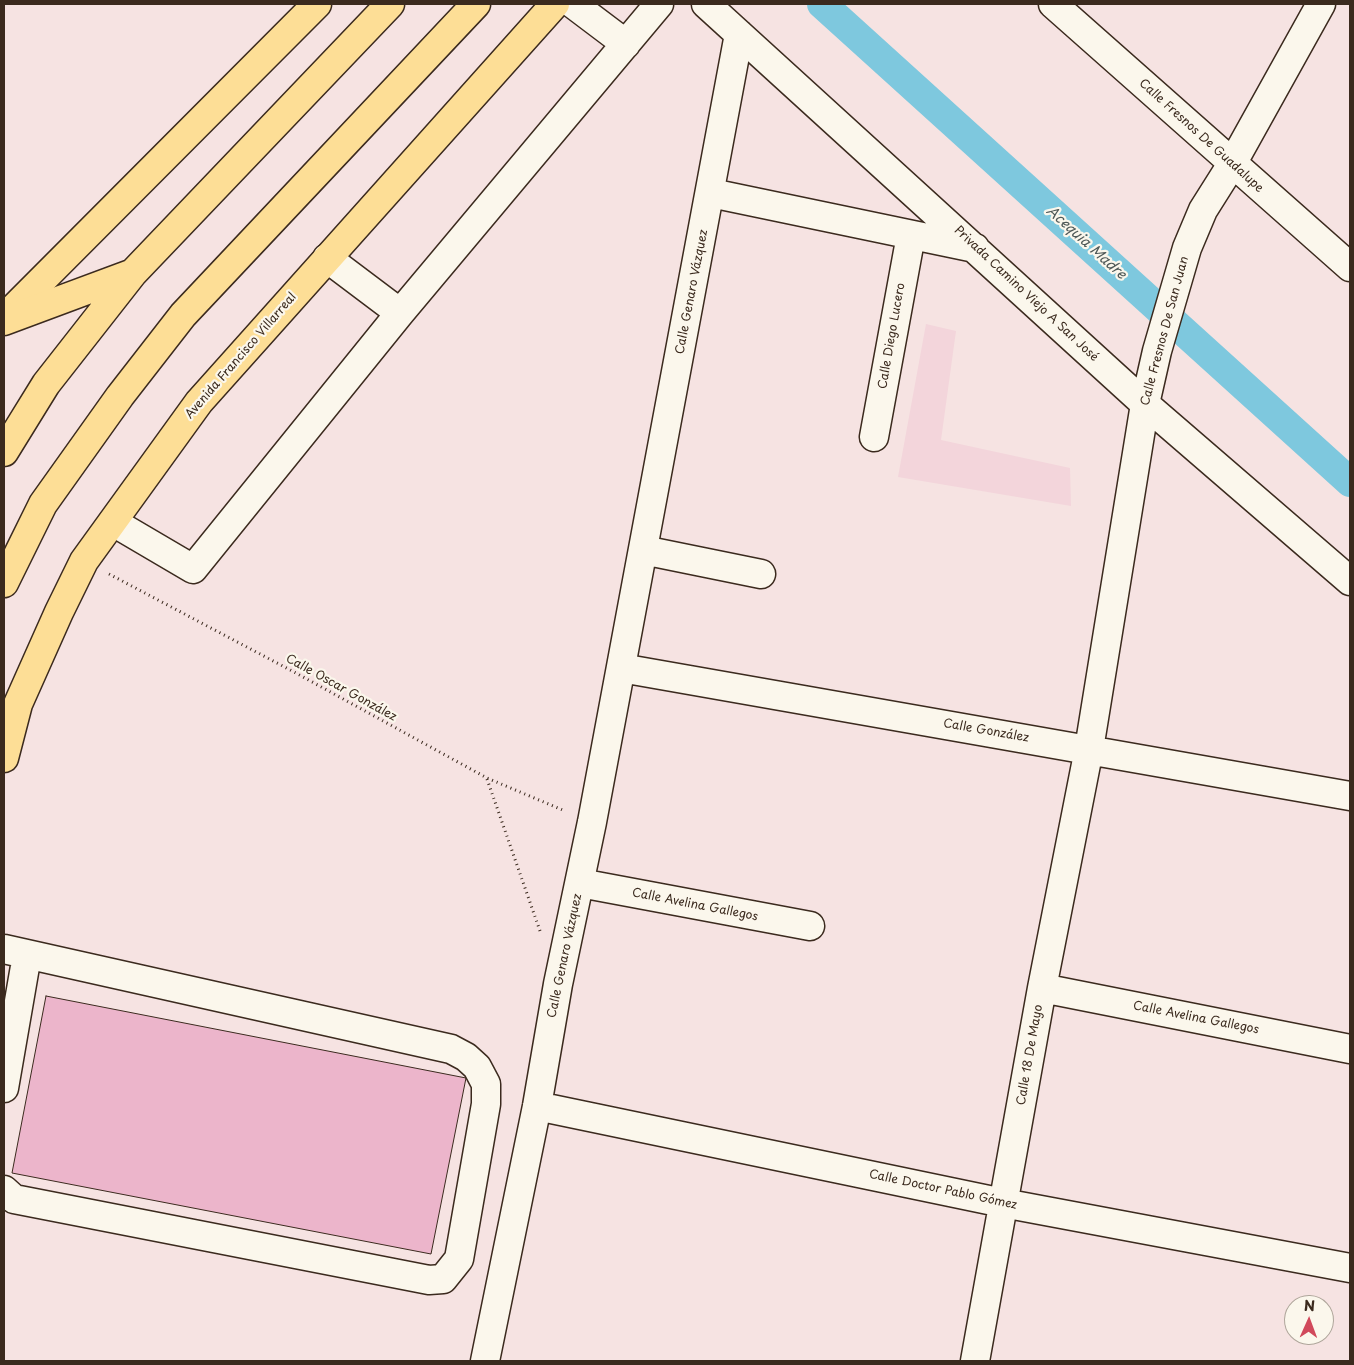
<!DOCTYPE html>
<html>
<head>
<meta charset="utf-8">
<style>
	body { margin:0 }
	#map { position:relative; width:1354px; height:1365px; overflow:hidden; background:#f6e3e2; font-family:"Playpen Sans",sans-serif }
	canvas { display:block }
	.frame { position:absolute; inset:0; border:5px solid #3b2a1e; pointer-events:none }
	.north { position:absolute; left:1284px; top:1295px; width:50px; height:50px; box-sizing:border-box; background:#fbf7ec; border:1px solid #aea59a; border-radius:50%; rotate:2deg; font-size:14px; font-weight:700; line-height:20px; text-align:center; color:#3b2a1e }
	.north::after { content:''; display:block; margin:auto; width:18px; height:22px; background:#d1495b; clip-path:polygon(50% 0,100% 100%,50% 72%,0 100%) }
</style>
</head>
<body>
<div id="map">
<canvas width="1354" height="1365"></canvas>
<div class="frame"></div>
<div class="north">N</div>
</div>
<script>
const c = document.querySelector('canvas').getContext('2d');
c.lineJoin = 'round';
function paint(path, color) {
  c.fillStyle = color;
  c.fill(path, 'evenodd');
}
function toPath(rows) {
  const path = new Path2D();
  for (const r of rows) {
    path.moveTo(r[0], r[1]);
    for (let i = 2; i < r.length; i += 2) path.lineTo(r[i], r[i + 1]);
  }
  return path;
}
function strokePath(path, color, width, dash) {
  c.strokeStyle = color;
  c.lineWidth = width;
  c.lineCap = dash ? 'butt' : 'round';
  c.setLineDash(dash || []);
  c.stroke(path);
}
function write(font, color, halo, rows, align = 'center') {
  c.font = font + ' "Playpen Sans",sans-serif';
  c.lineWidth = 4.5;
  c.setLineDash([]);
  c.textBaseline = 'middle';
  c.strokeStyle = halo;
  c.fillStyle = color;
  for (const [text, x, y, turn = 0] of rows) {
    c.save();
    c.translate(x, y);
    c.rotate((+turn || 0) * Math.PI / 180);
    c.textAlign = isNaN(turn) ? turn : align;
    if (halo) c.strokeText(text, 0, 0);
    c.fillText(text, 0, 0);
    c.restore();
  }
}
paint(toPath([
	[926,324,956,331,941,440,1070,468,1071,506,898,477]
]), '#f3d5db');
strokePath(toPath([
	[822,4,1350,482]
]), '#7ec8de', 30);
const building = toPath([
	[46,996,466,1078,431,1254,12,1173,46,996]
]);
paint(building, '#ecb5cb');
strokePath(building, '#3b2a1e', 1);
const minor = toPath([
	[573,4,626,44],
	[706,4,1145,404,1350,581],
	[1053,4,1350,267],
	[711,193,975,248],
	[327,258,400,313],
	[874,437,911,235],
	[113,522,193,569,400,313,659,4],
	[643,550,761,574],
	[621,668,1350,796],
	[580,883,810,926],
	[4,949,451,1049,466,1057,477,1067,486,1084,486,1104,459,1259,443,1279,429,1280,14,1199,4,1190],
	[1042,988,1350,1049],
	[4,1088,27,955],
	[537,1106,1003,1203,1350,1268],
	[485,1361,537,1106,558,984,592,822,739,34],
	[975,1361,1042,988,1089,749,1145,404,1157,351,1187,248,1203,210,1232,164,1321,4]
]);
const major = toPath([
	[4,318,317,4],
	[4,758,18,704,59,612,84,561,199,402,555,4]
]);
const highway = toPath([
	[4,321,133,273],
	[4,452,46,384,133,273,390,4],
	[4,583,43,504,120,396,183,315,476,4]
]);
strokePath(minor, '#3b2a1e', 31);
strokePath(major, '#3b2a1e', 31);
strokePath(highway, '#3b2a1e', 31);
strokePath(toPath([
	[109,574,294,672,487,778,565,811],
	[487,779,540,931]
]), '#3b2a1e', 3, [1, 4]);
strokePath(minor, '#fbf7ec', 28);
strokePath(major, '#fdde96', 28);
strokePath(highway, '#fdde96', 28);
write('12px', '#3b2a1e', '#fbf7ec', [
	["Calle Fresnos De Guadalupe",1201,136,42],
	["Calle Genaro Vázquez",692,292,-79],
	["Privada Camino Viejo A San José",1026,294,43],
	["Calle Fresnos De San Juan",1165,331,-75],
	["Calle Diego Lucero",892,336,-80],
	["Avenida Francisco Villarreal",241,356,-49],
	["Calle Oscar González",341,688,29],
	["Calle González",986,731,10],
	["Calle Avelina Gallegos",695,905,11],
	["Calle Genaro Vázquez",565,956,-78],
	["Calle Avelina Gallegos",1196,1018,11],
	["Calle 18 De Mayo",1030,1055,-80],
	["Calle Doctor Pablo Gómez",943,1190,12]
]);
write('italic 14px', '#4f5958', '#fbf7ec', [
	["Acequia Madre",1086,243,42]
]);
</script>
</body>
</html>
